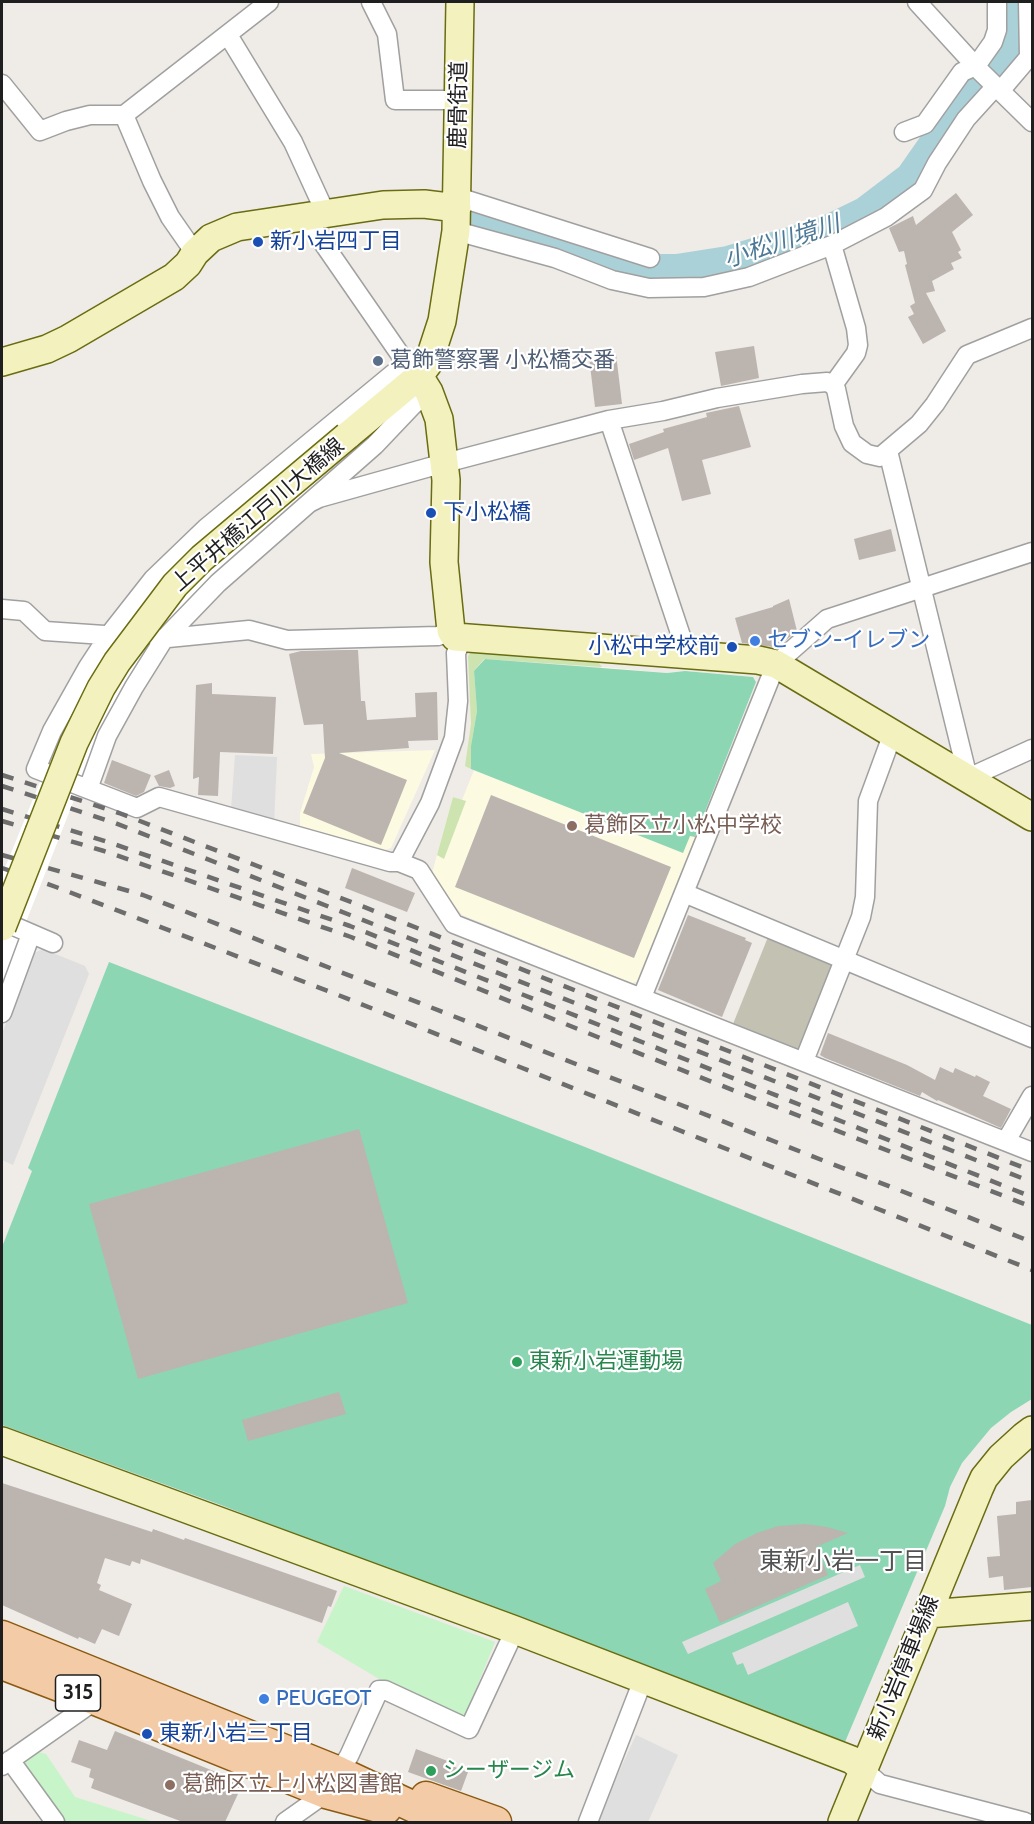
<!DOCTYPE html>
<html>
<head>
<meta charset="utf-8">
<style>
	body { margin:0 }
	#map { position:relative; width:1034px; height:1824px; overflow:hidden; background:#efebe6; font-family:Cabin,sans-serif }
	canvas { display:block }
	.frame { position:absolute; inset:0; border:3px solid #1f1f1f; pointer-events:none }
</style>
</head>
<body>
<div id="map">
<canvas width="1034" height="1824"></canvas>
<div class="frame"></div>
</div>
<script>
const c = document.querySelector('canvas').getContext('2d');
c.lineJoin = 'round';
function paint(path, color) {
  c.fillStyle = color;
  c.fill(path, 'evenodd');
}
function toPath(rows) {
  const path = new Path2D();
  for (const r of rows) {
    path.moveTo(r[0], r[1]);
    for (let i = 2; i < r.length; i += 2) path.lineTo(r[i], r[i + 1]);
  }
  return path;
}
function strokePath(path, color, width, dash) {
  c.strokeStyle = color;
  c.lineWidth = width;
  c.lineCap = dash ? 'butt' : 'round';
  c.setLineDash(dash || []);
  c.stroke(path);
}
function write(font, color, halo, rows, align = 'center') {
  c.font = font + ' Cabin,"Noto Sans JP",sans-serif';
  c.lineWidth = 4.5;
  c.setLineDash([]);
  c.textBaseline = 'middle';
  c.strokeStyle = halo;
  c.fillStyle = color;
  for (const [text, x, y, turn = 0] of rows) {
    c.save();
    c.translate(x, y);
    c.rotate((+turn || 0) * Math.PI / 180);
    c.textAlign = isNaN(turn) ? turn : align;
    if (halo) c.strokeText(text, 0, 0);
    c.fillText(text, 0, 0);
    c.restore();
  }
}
paint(toPath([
	[602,667,667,673,685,671,753,677,756,682,639,981,632,983,462,915,433,878,432,873,453,797,462,800,474,770],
	[435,750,391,848,379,852,300,830,300,813,314,767,311,754]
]), '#fcfae1');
paint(toPath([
	[768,937,835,964,800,1051,733,1024]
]), '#c2c1b2');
paint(toPath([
	[472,651,599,663,602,667,484,659,474,671,477,711,471,746,471,769,465,766,471,724,468,656],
	[453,797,466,801,444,859,437,855]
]), '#cde4b1');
paint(toPath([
	[344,1586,495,1642,464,1718,391,1686,317,1642],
	[35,1751,46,1754,75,1797,154,1822,61,1822,24,1769,26,1758]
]), '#c7f4c8');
paint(toPath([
	[485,659,667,673,685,671,753,677,756,682,695,837,690,836,683,853,471,769,471,746,477,711,474,671],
	[109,962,580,1145,1032,1325,1032,1399,1011,1412,991,1428,962,1463,950,1487,945,1506,845,1742,398,1574,221,1505,2,1425,2,1247,32,1171,28,1168]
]), '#8cd6b4');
paint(toPath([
	[235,755,277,757,274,824,231,810],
	[43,949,85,966,89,974,13,1165,2,1160,2,1034,32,954],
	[860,1565,865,1577,688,1654,682,1642],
	[848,1602,858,1626,748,1675,743,1663,737,1665,732,1653],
	[636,1735,678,1755,648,1822,596,1822]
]), '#dfdfdf');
paint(toPath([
	[338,425,362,452,197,591,166,626,117,699,102,729,2,983,2,875,66,718,98,664]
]), '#fff');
strokePath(toPath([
	[472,216,616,263,642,270,677,270,728,262,826,232,865,213,911,178,974,88,1009,56,1014,45,1011,2]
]), '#abd1d8', 32);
paint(toPath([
	[956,193,973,215,952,232,961,250,958,252,962,258,951,263,954,269,932,281,935,291,926,293,946,331,923,344,908,317,914,314,910,306,915,303,905,265,907,264,904,251,899,252,889,228,913,216,916,225],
	[754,346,759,378,721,386,715,352],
	[616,354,622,404,595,407,589,357],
	[739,406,751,447,702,460,711,494,682,501,668,448,634,460,629,444,664,432,663,429,707,417,706,413],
	[891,529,896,551,859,560,854,539],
	[789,599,797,631,781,644,773,647,742,643,735,618,773,607,773,606],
	[344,650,358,650,361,701,365,701,367,720,416,717,415,693,437,692,438,740,408,741,409,748,339,753,407,780,381,845,303,813,325,758,323,724,304,725,289,654,301,651],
	[212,683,212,694,276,697,273,754,220,752,218,796,198,795,199,777,193,779,196,685],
	[112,760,151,775,144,792,136,796,104,783],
	[169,770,175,786,170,788,159,786,154,776],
	[491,795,671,867,634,958,455,887],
	[352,868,415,893,407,912,345,888],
	[688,915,746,938,745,940,752,943,722,1017,658,990],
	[828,1033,907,1065,935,1080,940,1067,953,1073,955,1068,975,1077,976,1075,990,1082,983,1096,1011,1109,1001,1128,938,1100,937,1101,922,1092,920,1096,825,1058,820,1055],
	[359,1129,408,1303,138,1379,89,1204],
	[339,1392,346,1414,248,1441,242,1420],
	[2,1483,152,1532,153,1529,184,1540,185,1538,337,1591,331,1607,328,1606,322,1623,141,1559,140,1564,132,1561,130,1566,105,1558,97,1583,101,1585,99,1590,132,1604,119,1636,102,1629,95,1644,79,1637,78,1639,2,1605],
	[1032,1500,1032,1587,1004,1590,1003,1576,989,1578,987,1557,1000,1556,997,1516,1016,1514,1016,1502],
	[805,1524,827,1527,848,1533,816,1547,828,1575,720,1623,705,1589,721,1581,713,1563,735,1544,757,1533,778,1526],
	[115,1731,243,1783,225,1822,183,1822,91,1788,94,1779,89,1777,91,1769,71,1762,79,1740,107,1750],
	[416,1749,453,1763,452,1766,468,1772,461,1791,408,1772]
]), '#bcb4af');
const street = toPath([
	[371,2,387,34,395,100,459,100],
	[917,2,980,71,1032,122],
	[228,35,293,142,326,214],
	[2,84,40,131,66,121,90,115,124,115,152,181,170,217,195,253],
	[1001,90,1029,57,1028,2],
	[124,115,269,2],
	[904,132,925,124,962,72,976,66,993,42,997,30,997,2],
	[458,197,650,258],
	[305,217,406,363,414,371],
	[456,231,555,258,612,280,649,288,704,287,749,277,832,245,886,217,923,190,937,163,966,119,996,86],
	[832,245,856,328,858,345,856,353,833,385],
	[609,420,687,654],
	[888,451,968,778,1032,749],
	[309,503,319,498,430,467,609,420,663,411,717,398,802,384,827,382,833,385,836,389,844,426,852,443,867,454,880,457,919,424,935,404,967,355,1032,328],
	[2,609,24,611,45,631,119,636],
	[158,639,249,630,287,640,438,636,451,631],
	[462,639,456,653,458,701,454,738,430,803,399,862,419,870,454,924,1032,1152],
	[88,789,107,736,134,687,164,639,218,583,375,445,413,405,429,392],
	[399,862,390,862,159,797,137,808,36,769,52,731,88,667,109,635,153,579,206,528,406,363],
	[684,893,1032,1038],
	[2,921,53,943],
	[642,997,776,664,827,619,1032,552],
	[2,1013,31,934],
	[804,1061,861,917,865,897,868,801,893,733],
	[1006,1141,1032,1096],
	[10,1760,55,1822],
	[2,1766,96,1700],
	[863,1769,880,1784,1025,1822],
	[285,1822,326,1793,349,1756,379,1690,385,1690,469,1729,515,1630],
	[588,1822,643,1680]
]);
const secondary = toPath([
	[2,362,47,349,68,339,174,277,188,264,195,253,211,238,237,227,383,205,424,204,457,208],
	[419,376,429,392,439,419,446,480,444,562,451,631,455,637,758,660,776,664,1032,817],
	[347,436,419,376,428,364,442,321,456,231,460,2],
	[2,1441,515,1630,852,1760,863,1769],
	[927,1614,1032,1606],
	[842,1822,979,1489,984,1478,1001,1457,1024,1436,1032,1430]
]);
const primary = toPath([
	[2,1636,339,1772,446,1822],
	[2,1664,96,1700,326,1793,386,1809],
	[426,1797,496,1822]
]);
strokePath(street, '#a0a0a0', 21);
strokePath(secondary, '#696c10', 30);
strokePath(primary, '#8b590f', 33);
strokePath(street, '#fff', 18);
strokePath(secondary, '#f3f2bf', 27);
strokePath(primary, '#f3cca7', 30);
strokePath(toPath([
	[2,775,119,813,359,905,1032,1171],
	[2,786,115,823,1032,1182],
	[2,809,108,842,350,926,1032,1197],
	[2,821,104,851,351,937,605,1040,1032,1207],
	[2,855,143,895,1032,1242],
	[2,868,56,887,328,991,1032,1270]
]), '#6d6d6d', 4.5, [12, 12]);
const secondaryBridge = toPath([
	[2,927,74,743,101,688,117,662,175,585,202,558,347,436]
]);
strokePath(secondaryBridge, '#696c10', 30, []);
strokePath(secondaryBridge, '#f3f2bf', 27);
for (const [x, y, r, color] of [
	[258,242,6,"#1a4fb4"],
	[378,361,6,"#5c6f8a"],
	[431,513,6,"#1a4fb4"],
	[755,641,6,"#3f7fe0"],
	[732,647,6,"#1a4fb4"],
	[572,826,6,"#8d6e63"],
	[517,1362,6,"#2e9e5b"],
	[264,1699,6,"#3f7fe0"],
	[147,1734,6,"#1a4fb4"],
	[431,1771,6,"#2e9e5b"],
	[170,1785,6,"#8d6e63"]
]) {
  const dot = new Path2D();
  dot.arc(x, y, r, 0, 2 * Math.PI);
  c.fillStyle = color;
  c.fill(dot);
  strokePath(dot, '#fff', 2);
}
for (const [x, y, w] of [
	[78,1693,45]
]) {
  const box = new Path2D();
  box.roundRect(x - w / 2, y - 18, w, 36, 4.5);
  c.fillStyle = '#fff';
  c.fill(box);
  strokePath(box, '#1f1f1f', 1.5);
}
write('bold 21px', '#1f1f1f', null, [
	["315",78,1693]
]);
write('22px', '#1f1f1f', '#fff', [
	["鹿骨街道",459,105,-89],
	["上平井橋江戸川大橋線",258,515,-41],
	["新小岩停車場線",904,1668,-68]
]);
write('22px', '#164399', '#fff', [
	["新小岩四丁目",270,242],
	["下小松橋",443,513],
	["小松中学校前",720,647,"right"],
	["東新小岩三丁目",159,1734]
], 'left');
write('22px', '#4e5e75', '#fff', [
	["葛飾警察署 小松橋交番",390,361]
], 'left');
write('22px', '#366cbe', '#fff', [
	["セブン-イレブン",767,641],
	["PEUGEOT",276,1699]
], 'left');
write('22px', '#785e54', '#fff', [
	["葛飾区立小松中学校",584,826],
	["葛飾区立上小松図書館",182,1785]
], 'left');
write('22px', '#27864d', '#fff', [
	["東新小岩運動場",529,1362],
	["シーザージム",443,1771]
], 'left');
write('italic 24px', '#4d7896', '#fff', [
	["小松川境川",782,242,-18]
]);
write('24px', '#525252', '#fff', [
	["東新小岩一丁目",843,1562]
]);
</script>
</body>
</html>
